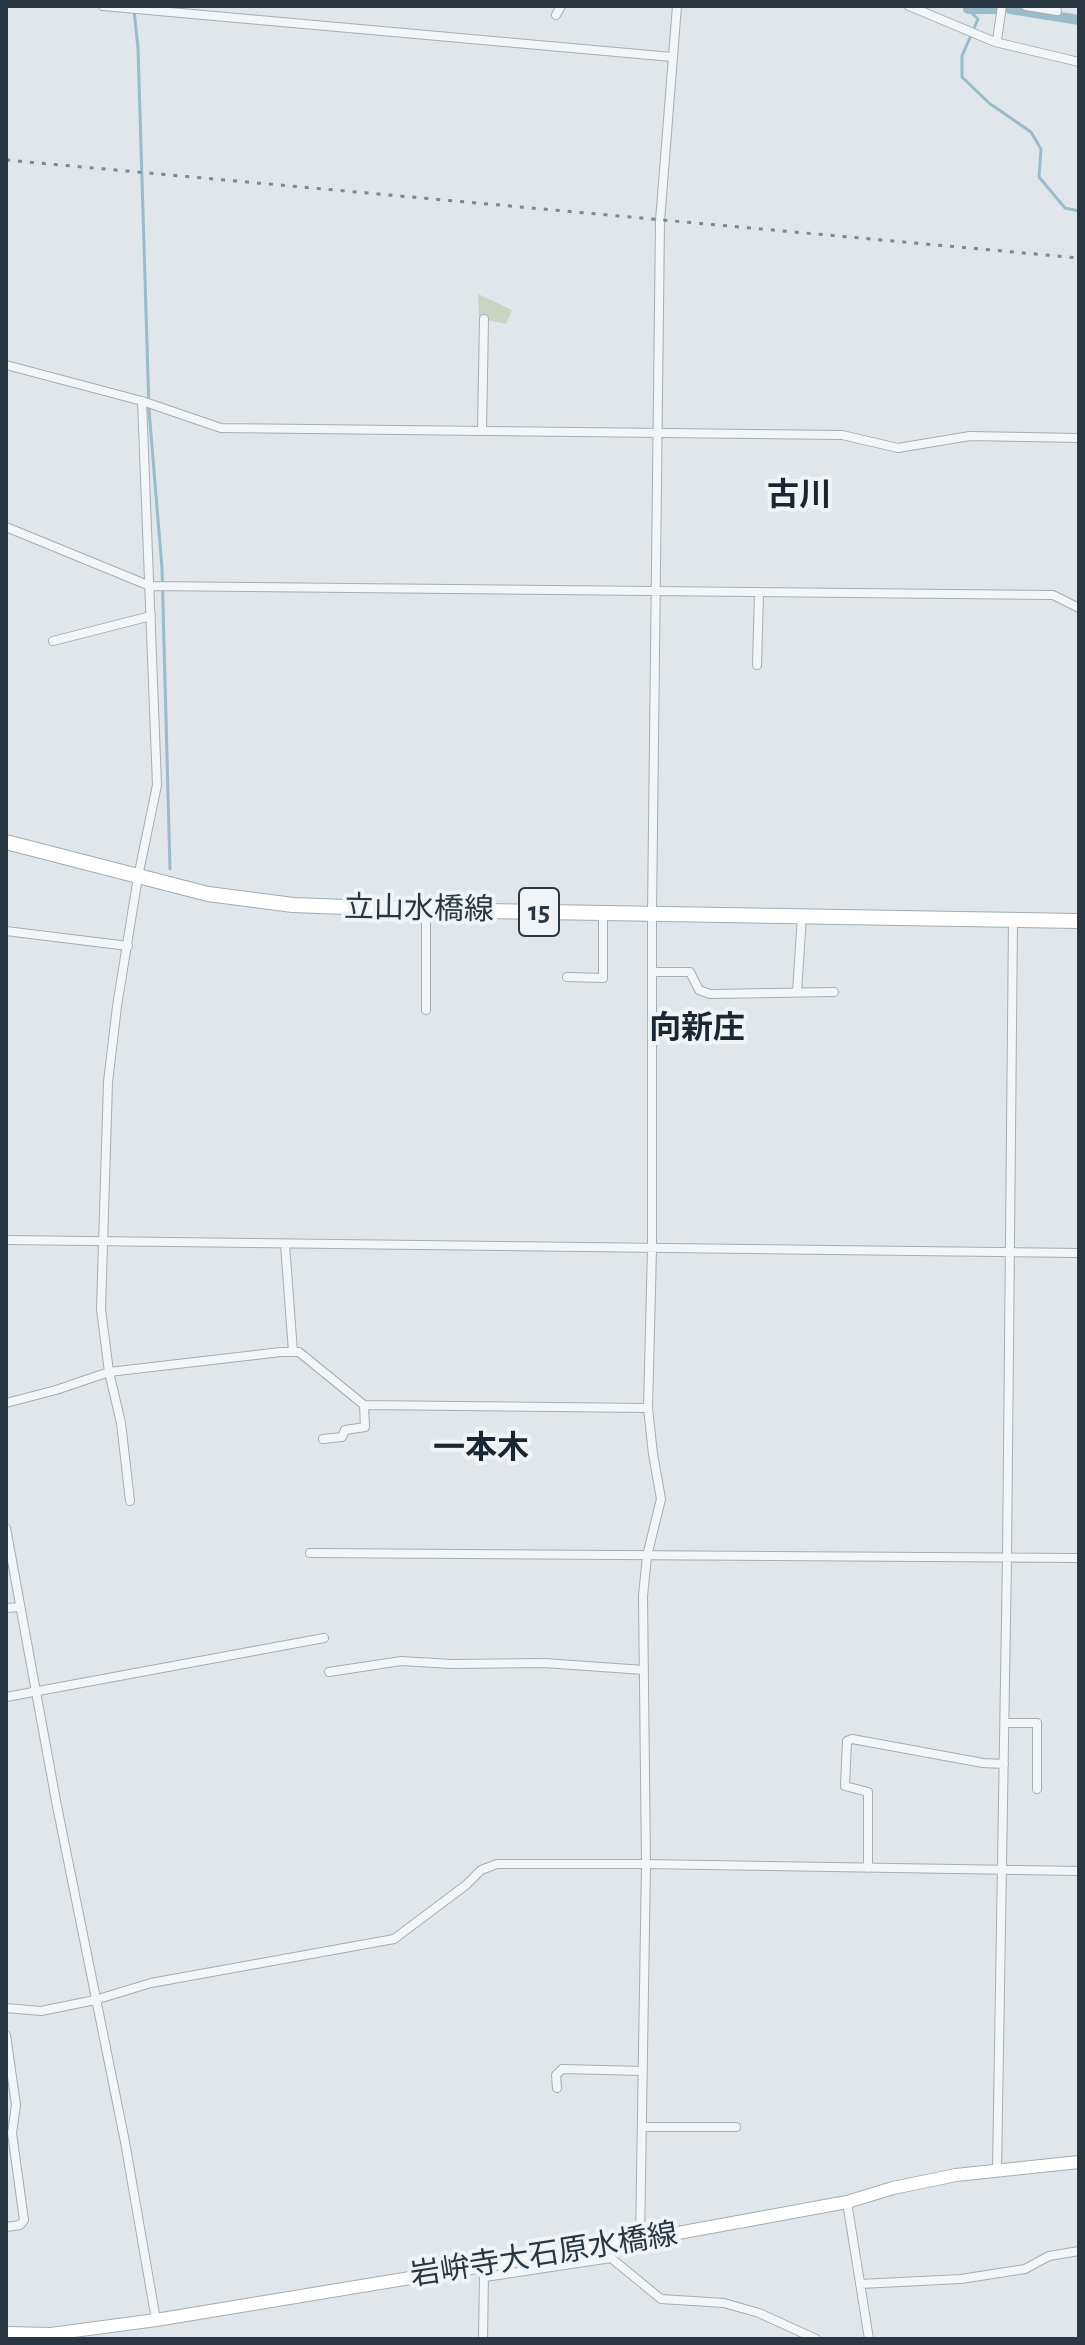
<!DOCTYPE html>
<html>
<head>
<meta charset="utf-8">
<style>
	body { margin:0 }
	#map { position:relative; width:1085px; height:2345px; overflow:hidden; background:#e0e6e9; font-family:"Alegreya Sans",sans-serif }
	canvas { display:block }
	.frame { position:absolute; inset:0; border:8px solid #283741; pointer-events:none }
</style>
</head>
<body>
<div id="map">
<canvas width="1085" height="2345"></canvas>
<div class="frame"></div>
</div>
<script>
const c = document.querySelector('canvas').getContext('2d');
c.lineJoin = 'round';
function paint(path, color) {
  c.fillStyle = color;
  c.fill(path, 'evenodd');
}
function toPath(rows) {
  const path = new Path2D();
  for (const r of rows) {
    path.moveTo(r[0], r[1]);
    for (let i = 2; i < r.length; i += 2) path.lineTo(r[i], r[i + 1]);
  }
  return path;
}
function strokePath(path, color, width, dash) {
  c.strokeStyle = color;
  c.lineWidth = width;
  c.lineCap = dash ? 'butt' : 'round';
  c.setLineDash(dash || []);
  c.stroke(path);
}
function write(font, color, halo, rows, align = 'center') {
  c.font = font + ' "Alegreya Sans","Noto Sans JP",sans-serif';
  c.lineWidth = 8;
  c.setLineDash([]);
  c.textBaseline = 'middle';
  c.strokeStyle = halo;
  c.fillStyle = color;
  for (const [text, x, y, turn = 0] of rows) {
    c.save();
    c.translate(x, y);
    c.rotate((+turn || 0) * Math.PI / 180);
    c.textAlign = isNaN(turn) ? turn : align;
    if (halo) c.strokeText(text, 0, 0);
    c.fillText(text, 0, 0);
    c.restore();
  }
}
paint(toPath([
	[478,294,512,310,506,324,479,318]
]), '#cad4c1');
strokePath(toPath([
	[964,6,978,19,962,56,962,77,989,103,1031,132,1041,149,1039,177,1065,208,1079,211],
	[134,10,138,48,149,410,162,568,170,869]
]), '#9abcca', 3);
strokePath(toPath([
	[968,9,994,9],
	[1010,9,1079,20]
]), '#9abcca', 10);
const street = toPath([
	[103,6,672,57],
	[909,6,995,42,1079,62],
	[1026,6,1057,11],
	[556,15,561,6],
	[995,42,997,40,1002,6],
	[6,365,142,401,221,428,842,435,898,448,970,436,1079,438],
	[482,431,484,319],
	[6,527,150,586,1053,595,1079,608],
	[53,641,151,616],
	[757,665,759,593],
	[6,931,128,946],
	[652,972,690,972,699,990,710,994,834,992],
	[567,977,603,978,603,912],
	[797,992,802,916],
	[426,1010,426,910],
	[6,1240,1079,1253],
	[285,1244,293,1352],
	[6,1403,56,1390,109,1372,281,1352,299,1352,364,1405,648,1408],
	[323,1439,342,1437,345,1430,365,1427,364,1405],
	[130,1501,121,1423,109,1372,101,1309,108,1082,117,1006,138,877,157,785,142,401],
	[6,1528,56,1801,125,2142,156,2320],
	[310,1553,1079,1558],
	[6,1608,20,1607],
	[329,1672,401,1661,452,1664,544,1663,644,1670],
	[6,1697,324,1638],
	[1005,1723,1037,1723,1037,1789],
	[868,1868,868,1792,845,1786,847,1741,852,1739,983,1763,1004,1764],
	[6,2008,41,2011,95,2000,151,1983,394,1939,466,1885,481,1870,497,1864,646,1864,1079,1871],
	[6,2035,16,2105,12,2133,24,2220,20,2225,6,2227],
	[557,2088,556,2075,562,2069,643,2071],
	[642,2127,736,2127],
	[997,2171,1007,1558,1013,920],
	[847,2202,869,2339],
	[640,2240,646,1864,643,1596,647,1556,661,1499,653,1454,648,1408,652,1249,652,913,660,221,677,6],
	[485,2277,611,2258,661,2299,724,2303,759,2313,816,2339],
	[860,2284,961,2279,1025,2269,1049,2256,1079,2251],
	[483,2339,484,2273]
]);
const secondary = toPath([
	[6,2333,51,2334,156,2320,640,2240,847,2202,893,2188,956,2175,1079,2162]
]);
const primary = toPath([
	[6,842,208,894,293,905,426,910,1079,921]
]);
strokePath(street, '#a5aeb3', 10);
strokePath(secondary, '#a5aeb3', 14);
strokePath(primary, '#9fadb5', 16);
strokePath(street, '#f3f6f8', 8);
strokePath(secondary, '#fff', 12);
strokePath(primary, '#fff', 14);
strokePath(toPath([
	[6,160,1079,258]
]), '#798993', 3, [4, 8]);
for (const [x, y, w] of [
	[539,912,40]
]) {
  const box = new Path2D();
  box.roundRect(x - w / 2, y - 24, w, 48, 6);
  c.fillStyle = '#f0f4f7';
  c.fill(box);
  strokePath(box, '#283741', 2);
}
write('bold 28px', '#283741', null, [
	["15",539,912]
]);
write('30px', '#283741', '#f0f4f7', [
	["立山水橋線",419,909,1],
	["岩峅寺大石原水橋線",544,2255,-9]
]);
write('bold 32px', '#1a2732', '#f0f4f7', [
	["古川",799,495],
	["向新庄",697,1028],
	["一本木",481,1448]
]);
</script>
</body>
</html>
